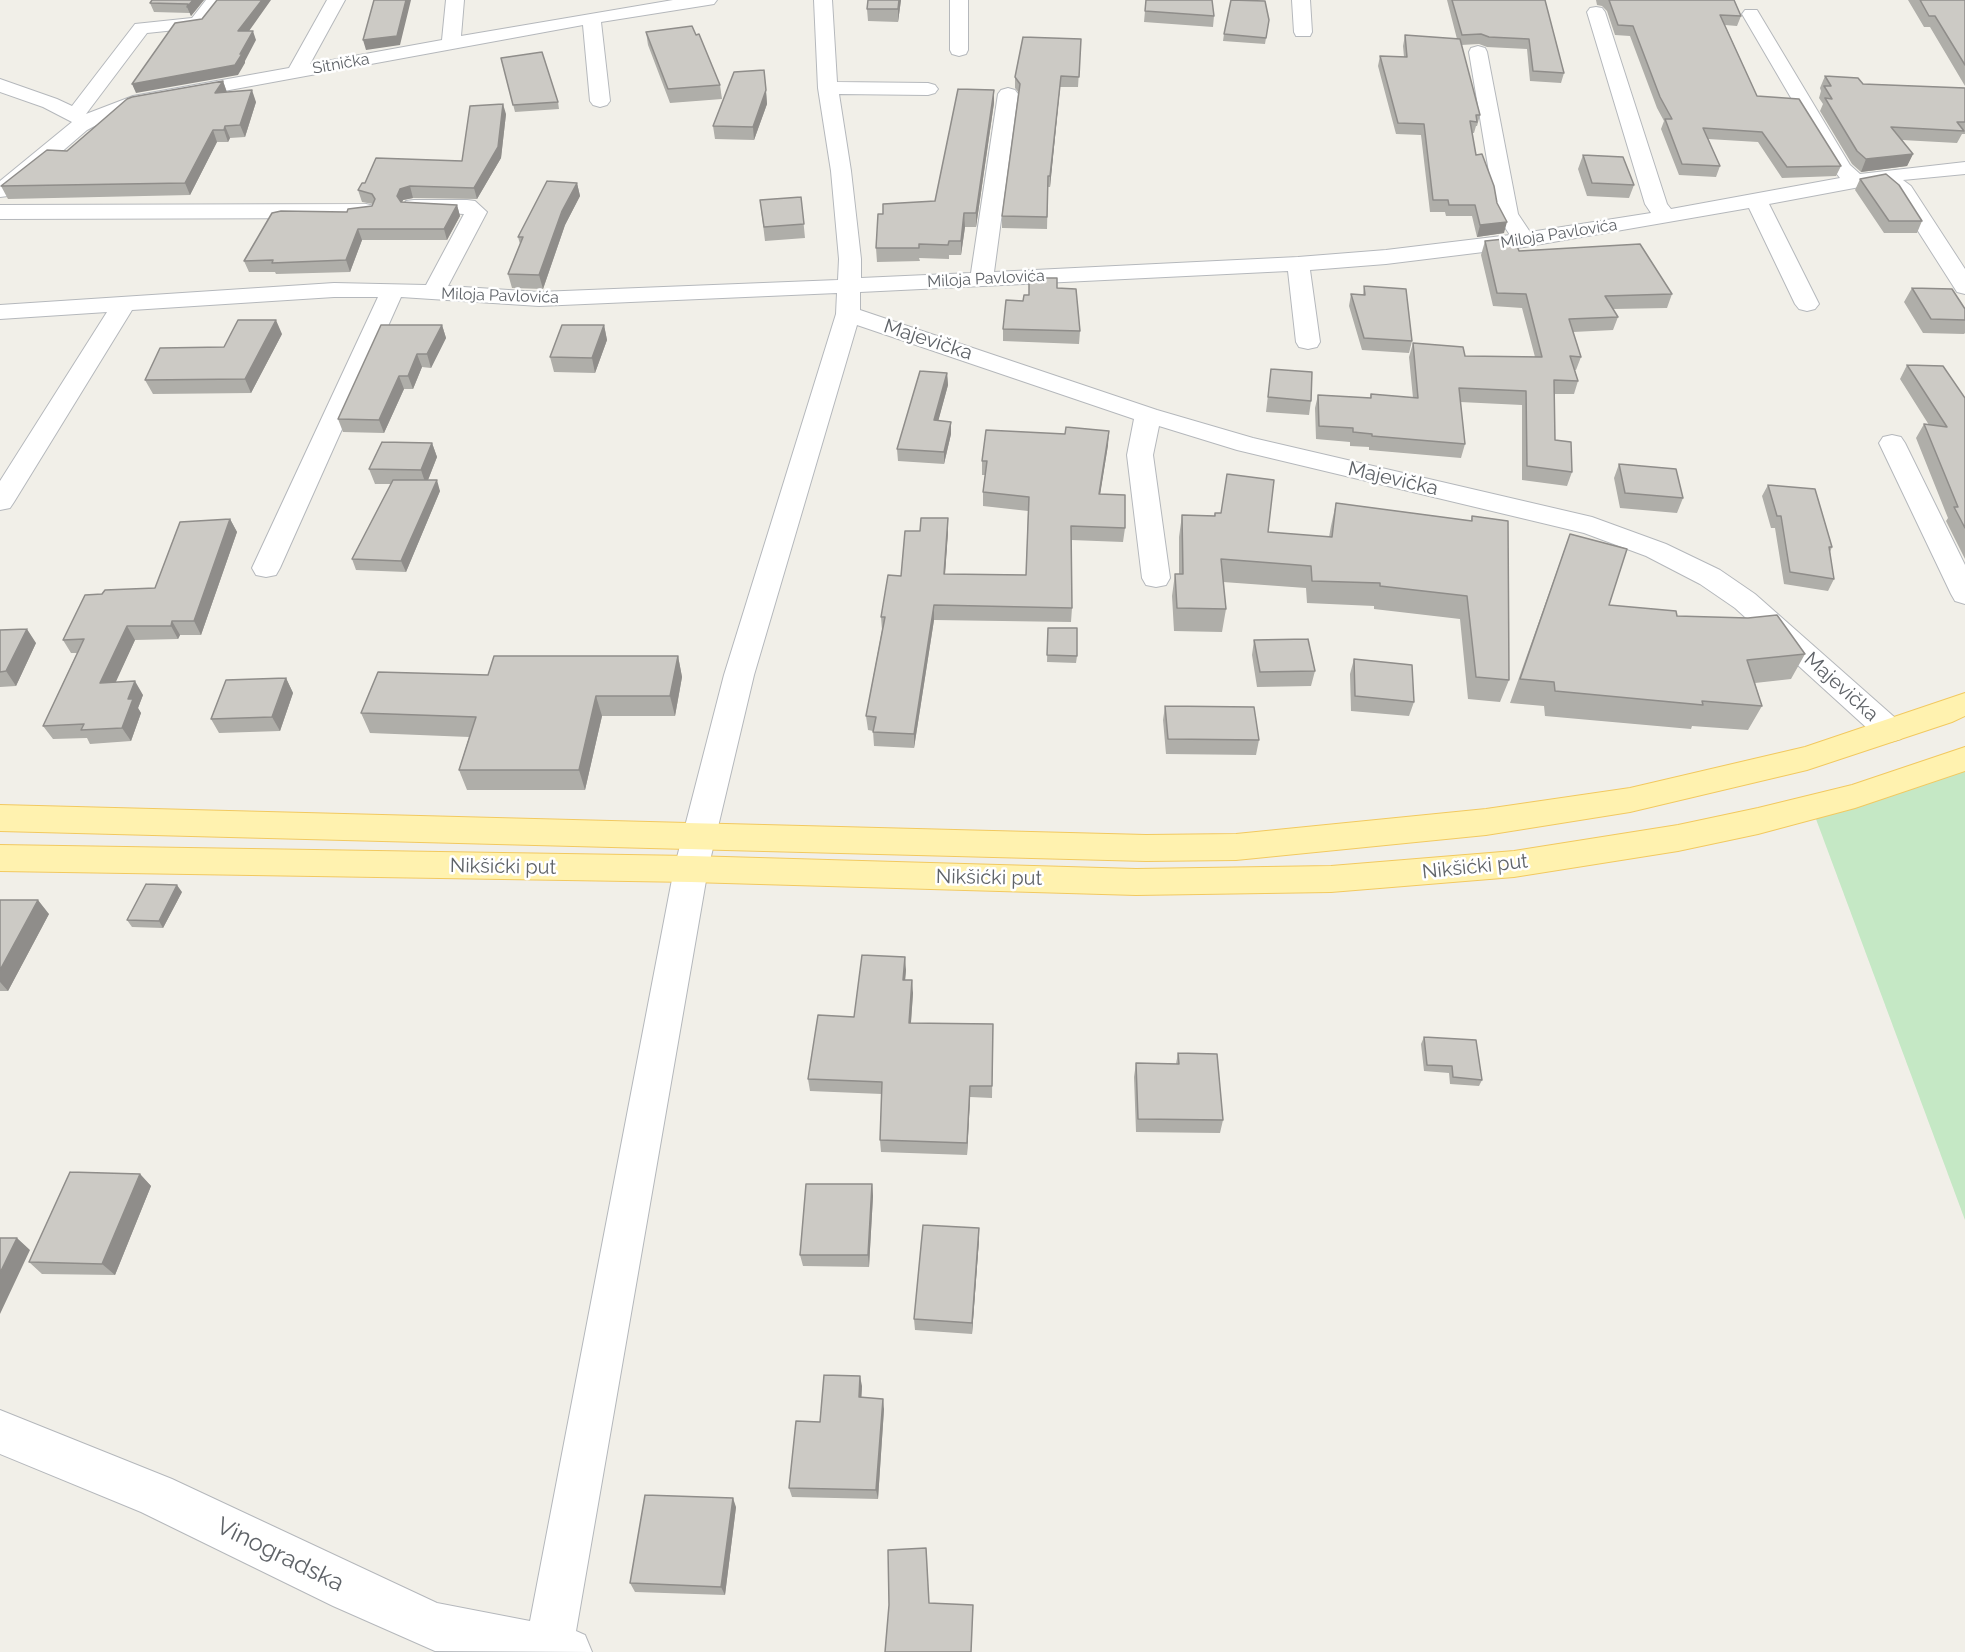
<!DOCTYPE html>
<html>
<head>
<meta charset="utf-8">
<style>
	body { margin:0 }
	canvas { display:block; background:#f1efe8 }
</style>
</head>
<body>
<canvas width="1965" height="1652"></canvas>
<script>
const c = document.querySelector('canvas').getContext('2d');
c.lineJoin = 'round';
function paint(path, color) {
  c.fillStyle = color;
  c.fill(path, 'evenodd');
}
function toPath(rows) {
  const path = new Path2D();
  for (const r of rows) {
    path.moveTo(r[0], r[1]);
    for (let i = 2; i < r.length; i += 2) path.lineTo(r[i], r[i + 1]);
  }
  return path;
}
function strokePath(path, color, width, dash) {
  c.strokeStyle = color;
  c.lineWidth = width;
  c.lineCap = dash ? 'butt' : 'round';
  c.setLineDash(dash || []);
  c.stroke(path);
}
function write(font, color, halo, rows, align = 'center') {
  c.font = font + ' Raleway,sans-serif';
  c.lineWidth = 5;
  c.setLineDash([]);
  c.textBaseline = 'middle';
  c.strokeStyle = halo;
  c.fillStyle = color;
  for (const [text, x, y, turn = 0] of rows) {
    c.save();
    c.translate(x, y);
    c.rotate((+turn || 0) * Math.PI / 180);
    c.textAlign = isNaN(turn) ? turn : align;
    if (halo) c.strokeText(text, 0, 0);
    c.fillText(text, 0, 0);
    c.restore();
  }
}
paint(toPath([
	[1965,760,1965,1220,1813,811]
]), '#c5e8c5');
const minor = toPath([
	[206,0,224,0,204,27,147,33,86,114,133,96,289,68,327,0,345,0,310,64,442,40,446,0,464,0,461,36,673,0,717,0,714,4,708,5,601,22,610,101,607,105,600,107,593,105,590,101,583,25,137,107,115,115,87,130,29,180,8,196,0,197,0,181,72,122,43,107,0,92,0,79,57,99,72,106,135,24,192,18,206,0],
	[814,0,832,0,837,82,928,83,935,85,938,89,935,93,928,95,839,94,851,171,861,259,861,278,971,273,998,94,1001,90,1008,88,1015,90,1018,94,994,272,1298,257,1386,250,1510,235,1496,214,1469,52,1471,48,1478,46,1485,48,1487,52,1518,214,1530,232,1651,213,1645,204,1587,12,1590,8,1596,7,1602,8,1605,12,1667,204,1671,209,1840,178,1832,168,1742,14,1745,10,1757,10,1850,165,1860,174,1965,162,1965,174,1903,180,1911,186,1965,269,1965,294,1957,292,1895,195,1881,183,1769,204,1819,304,1815,309,1807,311,1799,309,1795,304,1749,208,1524,247,1386,264,1310,270,1320,342,1317,347,1308,349,1299,347,1296,342,1288,271,860,292,860,310,1157,410,1253,438,1592,517,1666,544,1720,570,1755,594,1901,723,1906,731,1901,739,1890,742,1879,739,1735,608,1700,584,1646,556,1584,533,1237,450,1159,426,1153,455,1170,578,1166,585,1156,587,1146,585,1142,578,1127,455,1134,419,857,325,754,675,708,869,576,1631,585,1635,592,1652,435,1651,333,1606,141,1512,0,1454,0,1410,172,1479,437,1603,530,1621,674,869,724,675,836,314,837,293,539,306,401,297,280,568,276,575,266,577,256,575,252,568,378,297,334,297,132,310,14,502,10,508,0,510,0,481,107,312,0,319,0,305,334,283,426,285,464,214,406,211,403,206,406,201,414,200,467,200,475,201,487,212,448,286,539,292,838,280,839,259,831,171,818,88,814,0],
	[950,0,968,0,968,50,966,54,959,56,952,54,950,50,950,0],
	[1292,0,1310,0,1312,32,1310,36,1296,36,1294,32,1292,0],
	[366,204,374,206,377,211,374,216,366,218,0,219,0,205,366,204],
	[1892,435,1901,437,1905,443,1965,565,1965,604,1955,601,1951,594,1879,443,1883,437,1892,435]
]);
const major = toPath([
	[1965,693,1965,716,1952,722,1807,770,1630,812,1486,835,1236,860,1146,861,0,831,0,805,1146,835,1236,834,1486,809,1630,788,1805,747,1965,693],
	[1965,747,1965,771,1855,808,1758,834,1678,851,1514,877,1331,892,1136,895,691,882,0,871,0,845,691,856,1136,869,1331,866,1514,851,1678,825,1758,808,1852,785,1965,747]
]);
strokePath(minor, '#b5b8bc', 2);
strokePath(major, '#f2c960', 2);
paint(minor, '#fff');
paint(major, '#fff2af');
paint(toPath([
	[204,0,191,16,190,13,154,12,150,3],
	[901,0,898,22,868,21,867,9],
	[1447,0,1545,0,1564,73,1561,83,1530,81,1527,49,1487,47,1479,44,1461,45,1480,115,1477,126,1476,126,1474,133,1472,133,1476,155,1497,203,1504,233,1477,237,1472,216,1446,216,1445,212,1430,212,1421,135,1396,134,1378,66,1380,56,1404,57,1403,46,1405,35,1457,39],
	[1596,0,1734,0,1741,16,1737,26,1725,25,1757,96,1841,166,1836,176,1782,178,1758,142,1708,139,1720,166,1716,177,1679,175,1661,129,1664,121,1657,108,1630,36,1615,35,1607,11,1602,6,1597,5],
	[1908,0,1965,0,1965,86,1930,27,1924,27],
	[1145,11,1214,16,1213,27,1144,22],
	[1269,20,1265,44,1223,41,1224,34],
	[646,32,696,35,720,85,722,99,670,103,648,45],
	[1081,39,1078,87,1060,87,1050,187,1048,187,1047,229,1002,228,1002,216,1019,93,1015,88,1015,77],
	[501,58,558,102,559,109,515,112],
	[764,70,767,104,754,140,715,139,713,126],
	[1825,76,1863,84,1965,88,1965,134,1962,134,1957,143,1902,140,1913,154,1907,166,1861,172,1852,164,1820,111,1823,104,1819,98,1821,91,1820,88],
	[223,81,227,92,256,102,245,137,230,138,228,142,217,142,190,195,8,199,1,186,67,151],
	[994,103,976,227,965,227,961,255,949,255,949,259,919,258,920,261,877,262,876,248,883,214,935,201],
	[506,114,501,158,477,199,413,198,403,200,402,202,457,205,460,216,447,240,362,240,350,272,276,274,275,272,249,272,244,261,347,212,372,206,373,204,362,202,358,190,365,183,462,161],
	[1583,155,1634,185,1629,198,1587,196,1578,169],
	[1860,179,1922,221,1917,233,1884,233,1855,190],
	[577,183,580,196,565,225,543,289,512,288,508,274,520,244,518,237],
	[801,197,805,238,765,241,760,200],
	[1485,241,1672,294,1667,308,1613,309,1618,317,1613,330,1573,332,1581,357,1576,370,1575,370,1578,381,1574,394,1554,394,1555,440,1572,472,1567,486,1522,480,1522,405,1460,402,1465,444,1461,458,1369,450,1369,447,1350,446,1350,442,1316,439,1315,408,1318,395,1370,398,1371,394,1413,398,1409,357,1413,343,1465,356,1535,357,1522,308,1493,306,1481,255],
	[1364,286,1412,341,1409,353,1362,350,1349,306,1351,294,1363,295],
	[1057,288,1080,331,1079,344,1003,341,1003,329,1029,295],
	[1912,288,1965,309,1965,333,1964,334,1923,333,1904,302],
	[442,325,446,338,431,368,422,367,413,389,404,389,384,433,343,432,338,419],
	[604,325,607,340,595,373,554,372,550,357],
	[282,334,251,393,153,394,145,380,224,347],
	[1907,365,1965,398,1965,559,1946,521,1948,518,1916,438,1924,424,1929,425,1900,379],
	[1271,369,1311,401,1309,415,1266,412],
	[947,373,948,385,938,421,951,422,951,434,944,464,898,461,897,449],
	[432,443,437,457,428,480,440,491,406,572,356,570,352,559,391,484,375,484,369,469],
	[1108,445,1100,494,1125,528,1123,542,1071,540,1072,608,1071,622,934,620,914,748,874,746,873,731,868,730,866,716,882,630,881,617,901,576,920,531,948,518,948,532,945,574,1026,575,1028,511,983,506,983,492,985,475,982,475,982,461],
	[1619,464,1683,498,1677,513,1620,508,1614,478],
	[1768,485,1832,547,1830,552,1834,579,1828,591,1784,584,1775,528,1771,528,1762,496],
	[1336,503,1471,521,1472,516,1509,680,1500,702,1468,699,1460,619,1374,609,1374,606,1307,603,1306,588,1223,582,1226,609,1222,632,1174,631,1172,596,1175,574,1179,574,1179,537,1182,515,1214,516,1215,513,1268,532,1329,537,1331,526],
	[230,519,237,532,201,635,180,635,178,639,135,640,115,682,143,695,138,708,141,713,131,741,90,744,87,738,53,739,43,726,77,653,71,653,63,640,102,594,155,588],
	[1570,534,1609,605,1677,616,1805,654,1791,679,1755,683,1762,706,1748,730,1692,726,1691,729,1545,716,1544,706,1510,703],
	[1048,628,1077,656,1076,663,1047,662],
	[0,630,36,643,16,686,0,687],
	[1254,640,1315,671,1311,686,1257,687,1252,655],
	[678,656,682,677,675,716,602,716,585,790,467,790,459,770,469,737,370,733,361,713,488,675],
	[1354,659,1414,702,1409,716,1351,711,1350,674],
	[286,678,293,693,280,731,219,733,211,719],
	[1165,706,1259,740,1256,755,1166,754,1163,720],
	[182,892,163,928,132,927,127,920],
	[0,900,49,914,8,991,0,991],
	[906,970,905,980,913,993,911,1023,993,1024,992,1098,970,1097,967,1155,881,1152,880,1140,882,1094,810,1091,808,1079,854,1017],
	[1424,1037,1482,1080,1479,1086,1450,1084,1449,1073,1424,1071,1421,1044],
	[1178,1053,1223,1120,1220,1133,1136,1132,1134,1077,1136,1063,1176,1064],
	[140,1174,151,1186,115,1275,42,1274,29,1262],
	[872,1184,873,1196,869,1267,803,1266,800,1255],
	[979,1228,979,1240,972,1334,915,1330,914,1319],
	[862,1386,861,1397,884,1409,878,1499,792,1497,789,1488,820,1422],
	[736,1507,725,1595,635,1592,630,1583]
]), '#afaea9');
paint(toPath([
	[193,0,204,0,191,16,187,7],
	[262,0,271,0,242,41,238,31],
	[406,0,411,0,400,45,366,50,363,40],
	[899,0,901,0,898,22,898,9],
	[253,31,256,40,245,61,245,63,238,75,136,93,132,84,240,54],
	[1061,76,1060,87,1050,187,1050,176],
	[223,81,227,93,215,93],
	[252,90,256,102,245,137,240,125],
	[766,90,767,104,754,140,753,127],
	[994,90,994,103,976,227,976,213],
	[503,104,506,114,501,158,477,199,474,188],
	[225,126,230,138,228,142,224,130],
	[213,130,217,142,190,195,185,183],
	[1913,154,1907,166,1861,172,1866,159],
	[577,183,580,196,565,225,543,289,539,275,562,211],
	[410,186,413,198,403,200,400,207,397,196,400,189],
	[457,205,460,216,447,240,444,229],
	[964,213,965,227,961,255,961,241],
	[1507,222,1504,233,1477,237,1480,225],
	[358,229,362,240,350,272,346,260],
	[276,320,282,334,251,393,245,379],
	[442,325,446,338,431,368,427,354],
	[604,325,607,340,595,373,592,358],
	[417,354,422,367,413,389,408,376],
	[947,373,948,385,935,433,934,420],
	[399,376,404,389,384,433,379,420],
	[951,422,951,434,944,464,944,452],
	[1109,431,1108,445,1098,508,1099,494],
	[432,443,437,457,426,485,421,470],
	[437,480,440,491,406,572,401,561],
	[948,518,948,532,944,588,944,574],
	[230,519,237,532,201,635,194,621],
	[934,605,934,620,914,748,914,734],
	[172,621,180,635,178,639,171,626],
	[127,626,135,640,109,697,100,683],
	[27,629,36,643,16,686,6,671],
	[678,656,682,677,675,716,670,696],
	[286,678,293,693,280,731,272,717],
	[135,681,143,695,138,708,141,713,131,741,122,728,128,699],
	[596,696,602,716,585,790,579,770],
	[177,885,182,892,163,928,159,921],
	[38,900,49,914,8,991,0,982,0,970],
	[905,957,906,970,904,992,903,980],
	[912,980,913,993,910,1035,909,1023],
	[970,1086,970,1097,967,1155,967,1143],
	[140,1174,151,1186,115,1275,102,1264],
	[872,1184,873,1196,869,1267,868,1255],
	[979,1228,979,1240,972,1334,972,1323],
	[17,1238,30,1250,0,1314,0,1273],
	[860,1376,862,1386,861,1407,859,1397],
	[883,1399,884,1409,878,1499,876,1490],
	[733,1498,736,1507,725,1595,721,1587]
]), '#8f8d8a');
const building = toPath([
	[152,0,193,0,187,7,188,4,150,3,152,0],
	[217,0,262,0,238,31,253,31,240,54,242,54,235,65,132,84,175,23,202,19,217,0],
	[374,0,406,0,397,36,363,40,374,0],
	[868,0,899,0,898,9,867,9,868,0],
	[1146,0,1212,0,1214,16,1145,11,1146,0],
	[1231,0,1265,1,1269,20,1266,38,1224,34,1231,0],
	[1452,0,1545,0,1564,73,1533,71,1529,39,1489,37,1481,34,1462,35,1452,0],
	[1609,0,1734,0,1741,16,1720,15,1757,96,1799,99,1841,166,1787,167,1762,132,1703,128,1720,166,1682,164,1665,119,1672,119,1660,97,1633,26,1618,25,1609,0],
	[1920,0,1965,0,1965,65,1935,16,1929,16,1920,0],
	[692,26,696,35,699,34,720,85,668,89,646,32,692,26],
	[1405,35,1460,39,1480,115,1476,115,1477,122,1470,121,1476,155,1482,154,1494,186,1497,203,1507,222,1480,225,1475,205,1449,205,1448,200,1433,200,1424,124,1398,123,1380,56,1407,57,1405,35],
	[1023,37,1081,39,1079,77,1061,76,1050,176,1048,176,1047,217,1002,216,1020,84,1015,77,1023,37],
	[542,52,558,102,513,105,501,58,542,52],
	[764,70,766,90,753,127,713,126,734,72,764,70],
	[1825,76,1858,78,1863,84,1965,88,1965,122,1957,122,1964,131,1891,127,1913,154,1866,159,1857,151,1825,98,1832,99,1824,86,1831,86,1825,76],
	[223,81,215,93,252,90,240,125,225,126,224,130,213,130,185,183,1,186,47,150,67,151,127,99,132,97,223,81],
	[958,89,994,90,976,213,964,213,961,241,949,241,948,245,919,244,919,248,876,248,878,214,883,214,883,204,935,201,958,89],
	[503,104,498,147,474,188,410,186,400,189,397,196,401,202,457,205,444,229,358,229,346,260,272,263,273,260,244,261,272,213,281,211,347,212,348,209,372,206,375,199,372,194,358,190,362,183,365,183,376,158,462,161,470,106,503,104],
	[1583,155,1623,157,1634,185,1592,183,1583,155],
	[1886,174,1899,185,1922,221,1889,221,1860,179,1886,174],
	[547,181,577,183,562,211,539,275,508,274,523,237,518,237,547,181],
	[801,197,804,224,764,227,760,200,801,197],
	[1514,238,1519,251,1640,244,1672,294,1605,296,1618,317,1569,319,1581,357,1570,356,1578,381,1554,380,1555,440,1571,442,1572,472,1527,466,1526,391,1459,388,1465,444,1372,436,1372,434,1353,432,1353,428,1319,426,1318,395,1371,398,1371,394,1418,398,1413,343,1463,347,1465,356,1542,357,1526,294,1497,293,1485,241,1514,238],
	[1029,278,1057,278,1057,288,1076,289,1080,331,1003,329,1006,300,1023,301,1024,295,1029,295,1029,278],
	[1364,286,1406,289,1412,341,1364,338,1351,294,1365,295,1364,286],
	[1912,288,1952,289,1965,309,1965,320,1931,319,1912,288],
	[238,320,276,320,245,379,145,380,160,348,224,347,238,320],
	[381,325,442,325,427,354,417,354,408,376,399,376,379,420,338,419,381,325],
	[562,325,604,325,592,358,550,357,562,325],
	[1907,365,1943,366,1965,398,1965,528,1954,507,1958,507,1924,424,1947,427,1907,365],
	[1271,369,1312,372,1311,401,1268,397,1271,369],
	[920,371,947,373,934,420,951,422,944,452,897,449,920,371],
	[1066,427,1109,431,1099,494,1125,495,1125,528,1071,526,1072,608,934,605,914,734,873,732,876,717,866,716,885,617,881,617,888,575,901,576,905,531,920,531,921,518,948,518,944,574,1026,575,1029,497,983,492,987,461,982,461,986,430,1065,434,1066,427],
	[382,442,432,443,421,470,369,469,382,442],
	[1619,464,1676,469,1683,498,1625,493,1619,464],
	[1227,474,1274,480,1268,532,1332,537,1336,503,1472,521,1472,516,1508,521,1509,680,1476,677,1467,596,1380,586,1380,583,1312,581,1311,566,1221,559,1226,609,1177,608,1175,574,1183,574,1182,515,1215,516,1215,513,1221,513,1227,474],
	[393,480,437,480,401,561,352,559,393,480],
	[1768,485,1815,489,1832,547,1829,547,1834,579,1790,572,1781,516,1777,516,1768,485],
	[230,519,194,621,172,621,171,626,127,626,100,683,135,681,128,699,133,699,122,728,81,730,84,724,43,726,84,639,63,640,85,595,102,594,105,590,155,588,180,522,230,519],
	[1570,534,1627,549,1609,605,1676,611,1677,616,1748,618,1777,615,1805,654,1747,660,1762,706,1702,701,1703,705,1555,691,1554,682,1520,679,1570,534],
	[1048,628,1077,628,1077,656,1047,655,1048,628],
	[27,629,6,671,0,672,0,630,27,629],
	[1308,639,1315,671,1260,672,1254,640,1308,639],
	[494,656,678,656,670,696,596,696,579,770,459,770,476,717,361,713,378,672,488,675,494,656],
	[1354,659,1412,665,1414,702,1355,696,1354,659],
	[286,678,272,717,211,719,226,680,286,678],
	[1165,706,1254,707,1259,740,1168,739,1165,706],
	[146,884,177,885,159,921,127,920,146,884],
	[0,900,38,900,0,970,0,900],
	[862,955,905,957,903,980,912,980,909,1023,993,1024,992,1086,970,1086,967,1143,880,1140,882,1082,808,1079,818,1015,854,1017,862,955],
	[1424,1037,1476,1040,1482,1080,1453,1077,1452,1066,1427,1065,1424,1037],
	[1178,1053,1217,1054,1223,1120,1138,1119,1136,1063,1179,1064,1178,1053],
	[70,1172,140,1174,102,1264,29,1262,70,1172],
	[806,1184,872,1184,868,1255,800,1255,806,1184],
	[923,1225,979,1228,972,1323,914,1319,923,1225],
	[0,1238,17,1238,0,1273,0,1238],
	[824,1375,860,1376,859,1397,883,1399,876,1490,789,1488,796,1421,820,1422,824,1375],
	[645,1495,733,1498,721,1587,630,1583,645,1495],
	[926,1548,929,1603,973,1605,971,1652,885,1652,889,1605,888,1550,926,1548]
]);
paint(building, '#cccac5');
strokePath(building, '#8f8d8a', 1.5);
write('16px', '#5f6368', '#fff', [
	["Sitnička",341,64,-10],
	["Miloja Pavlovića",1559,234,-9],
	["Miloja Pavlovića",986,279,-3],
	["Miloja Pavlovića",500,296,2]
]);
write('20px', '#5f6368', '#fff', [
	["Majevička",928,340,18],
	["Majevička",1393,479,13],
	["Majevička",1841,687,42],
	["Nikšićki put",503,867,1],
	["Nikšićki put",1475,867,-6],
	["Nikšićki put",989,878,1]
]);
write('24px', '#5f6368', '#fff', [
	["Vinogradska",280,1555,26]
]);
</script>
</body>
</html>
